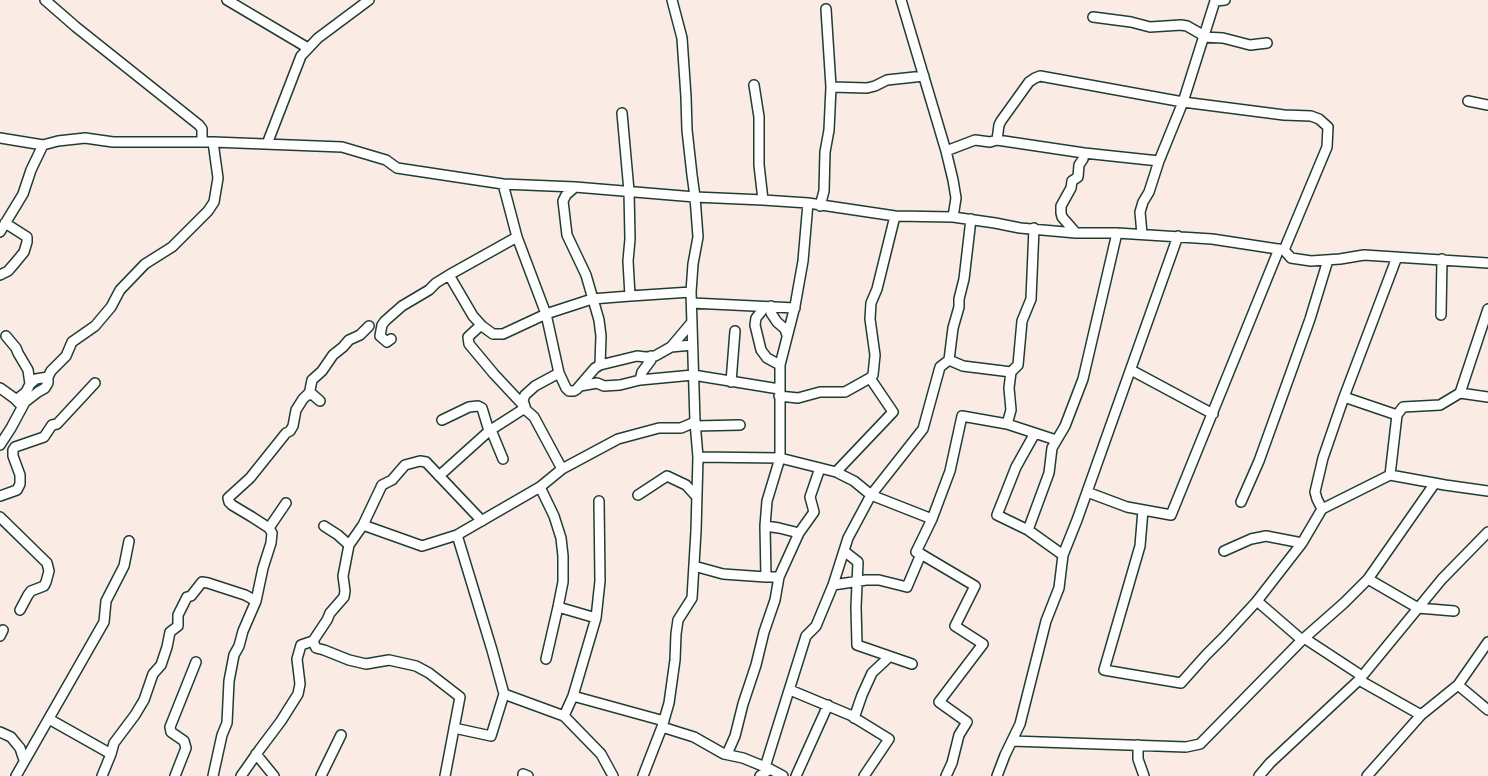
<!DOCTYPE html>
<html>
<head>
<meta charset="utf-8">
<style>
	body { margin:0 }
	canvas { display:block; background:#fbebe5 }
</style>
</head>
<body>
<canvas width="1488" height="776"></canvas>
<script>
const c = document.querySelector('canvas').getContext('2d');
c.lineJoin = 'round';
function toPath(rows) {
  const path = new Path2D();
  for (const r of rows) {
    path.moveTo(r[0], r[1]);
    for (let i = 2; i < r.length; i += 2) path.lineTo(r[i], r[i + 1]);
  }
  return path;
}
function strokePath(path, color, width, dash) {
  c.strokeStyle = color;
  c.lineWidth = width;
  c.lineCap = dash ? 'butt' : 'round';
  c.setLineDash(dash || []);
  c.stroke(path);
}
const minor = toPath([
	[45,0,76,27,199,125,202,129,202,142],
	[227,0,308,48],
	[901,0,946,151,953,180,956,198,953,217],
	[1093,17,1131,22,1150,27,1181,25,1187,26,1201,34,1203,37,1223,38,1250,45,1267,43],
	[754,85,759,117,759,165,763,200],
	[831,87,867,88,875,86,887,80,924,76],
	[1468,101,1488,105],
	[622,113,629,191,630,239,628,261,630,296],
	[0,138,43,145,58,141,85,138,113,142,213,142,342,147,386,160,397,168,503,184,575,187,695,197,763,200,808,203,895,216,953,217,995,223,1020,228,1076,233,1117,233,1212,239,1284,250,1291,258,1311,261,1340,259,1364,255,1488,263],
	[997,140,999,125,1001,121,1029,82,1035,78,1040,76,1183,102,1215,1,1225,0],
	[267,144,301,56,318,38,369,0],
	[946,151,975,140,990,142,997,140,1084,153,1083,159,1079,165,1078,177,1072,181,1071,188,1061,206,1061,213,1062,217,1076,233],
	[1084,153,1159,161,1149,192,1143,202,1140,212,1142,234],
	[1159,161,1183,102,1284,115,1311,116,1319,119,1328,127,1327,147,1284,250],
	[503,184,517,237,546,314,559,373,566,388,569,391,574,391,577,389,595,368,600,365,637,356,645,357,655,356,671,347,692,322],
	[575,187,566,195,563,201,567,235,586,275,599,320,601,336,600,365],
	[820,206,824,191,825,152,829,130,831,87,826,9],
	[0,232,23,194,31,170,43,145],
	[517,237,449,275,473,316,482,326,493,334,503,334,546,314,592,299,630,296,691,292],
	[0,275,8,271,15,263,24,252,27,242,27,237,5,223],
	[692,303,795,308],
	[771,306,771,313,777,322,785,329,787,335],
	[765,307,756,318,755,325,761,350,767,358,780,365],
	[1488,309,1460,393,1488,397],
	[1441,315,1442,259],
	[481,325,468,337,469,344,494,374,523,405],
	[6,336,16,348,18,353,28,370,30,384],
	[391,339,387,342,380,336,382,325,385,321,402,306,429,290,436,283,449,275],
	[671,347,692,345],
	[651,356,651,360,642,372,640,380,693,375,779,389],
	[949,360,963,366,1011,372],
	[1131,370,1213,414],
	[559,373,535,386,525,395,523,400,526,410,534,417,562,469],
	[731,382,735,331],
	[580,386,597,383,604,386,620,385,640,380],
	[0,388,14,398,20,404],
	[779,396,798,398,820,392,845,392,870,378,873,375,875,355,870,319,871,303,877,289,895,216],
	[1344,397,1397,415,1390,475],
	[16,400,26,392,30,384,36,379,48,377],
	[320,401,312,394,309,395,312,380,322,371,333,355,343,347,349,340,360,335,369,326],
	[1397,415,1403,407,1440,405,1460,393],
	[442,420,469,407,478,406,482,408,489,431],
	[1007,424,1011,410,1009,388,1011,372,1018,365,1022,321,1031,299,1034,228],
	[695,426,740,425],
	[491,430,503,459],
	[1035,433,1016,467,997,515,1028,530,1049,473,1052,448,1065,426,1083,379,1117,233],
	[0,445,11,428,25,402,38,392,45,388,48,383,48,377,51,371,66,356,72,342,95,326,111,307,120,290,145,264,172,247,208,211,214,202,218,178,213,142],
	[698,457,780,458,836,472,854,481,871,495,932,519],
	[836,472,893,412,870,378],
	[439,476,489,431,525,408],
	[540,487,554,516,561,538,563,556,563,582,558,607,546,659],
	[1087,492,1127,507,1171,515,1279,249],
	[638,495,667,476,686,485,696,496],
	[0,496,17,490,20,484,20,475,13,456,13,450,15,447,44,437,52,425,57,424,95,383],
	[1241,502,1259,461,1295,361,1310,319,1328,260],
	[1322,509,1390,475,1445,485,1488,491],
	[1143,510,1140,546,1104,670,1181,683,1206,655,1223,638,1257,601,1302,640],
	[0,517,47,563,49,571,46,582,44,586,31,591,28,595,20,610],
	[363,525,382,485,392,480,405,465,420,461,426,462,482,521],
	[324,526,338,535,349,545],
	[269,528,286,503],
	[1028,530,1063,555],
	[799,533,814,512,810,497,820,468],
	[457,535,492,650,504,694,564,716,573,696,596,618,558,607],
	[844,551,858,562,856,607,857,645,912,664],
	[1224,551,1251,539,1266,536,1302,543],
	[921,554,975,586,955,626,983,644,939,702,967,722,959,735,952,763,946,776],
	[694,566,723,574,766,577],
	[779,577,766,577,765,526,767,501,780,458,780,365,795,306,803,261,808,203],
	[1368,579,1418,608,1454,611],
	[833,585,866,580,879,580,907,587,921,554,916,552,932,519,950,471,962,416,1007,424,1056,440],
	[1257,601,1302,543,1322,509,1317,499,1315,492,1323,458,1344,397,1397,257],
	[596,618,600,581,599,501],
	[0,636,3,630],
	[1304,638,1362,676],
	[313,641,316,648,324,650,349,660,366,664,389,660,416,666,429,673,460,697,445,776],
	[1458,685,1488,710],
	[790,690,850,715,889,739,864,776],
	[573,696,664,721],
	[1421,715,1359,680,1442,579,1488,532],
	[564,716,601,754,613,776],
	[854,718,862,695,872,673,889,657],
	[49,719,111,754],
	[662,727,694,737,724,754,743,758,770,769,783,776],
	[454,728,491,736,504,694],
	[0,732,11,737,15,742,20,748,24,760],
	[1012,741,1186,747,1200,744,1302,640,1344,603,1368,579,1435,483],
	[1138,745,1138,759,1144,776],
	[256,754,274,776],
	[727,754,735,736,743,704,756,665,764,632,775,600,779,577,799,533,779,528,765,526],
	[765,767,806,636,816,626,833,585,848,538,871,495,923,429,940,367,949,360,953,328,959,307,959,299,964,279,971,219],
	[16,776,104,622,106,601,124,566,129,541],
	[102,776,111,754,114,743,135,715,144,700,153,674,161,665,167,647,170,632,178,626,178,615,187,597,191,596,202,582,208,583,245,595,256,601],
	[175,776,186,748,184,741,171,732,170,727,196,662],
	[213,776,222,735,227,723,229,681,234,655,239,646,243,631,256,601,263,568,271,543,272,533,269,528,252,517,232,505,229,502,228,498,250,478,286,433,290,431,293,426,296,410,303,399,309,393],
	[241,776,260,749,281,721,298,694,300,684,297,659,301,645,313,641,327,620,330,613,344,597,345,591,343,576,349,545,363,525,422,546,457,535,540,487,562,469,618,439,659,428,681,428,695,422],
	[321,776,341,735],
	[523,776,523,774,528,776],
	[643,776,662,727,669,703,675,660,676,634,678,620,692,598,696,531,698,457,695,422,691,292,693,264,698,237,695,197,692,175,687,130,686,97,682,38,672,0],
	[760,776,770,769],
	[796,776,828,705],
	[997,776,1005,755,1020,724,1046,621,1059,588,1063,555,1077,520,1178,236],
	[1259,776,1270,763,1359,680],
	[1367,776,1421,715,1458,685,1488,642]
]);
strokePath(minor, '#1f3d34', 12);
strokePath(minor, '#fff', 9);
</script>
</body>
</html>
